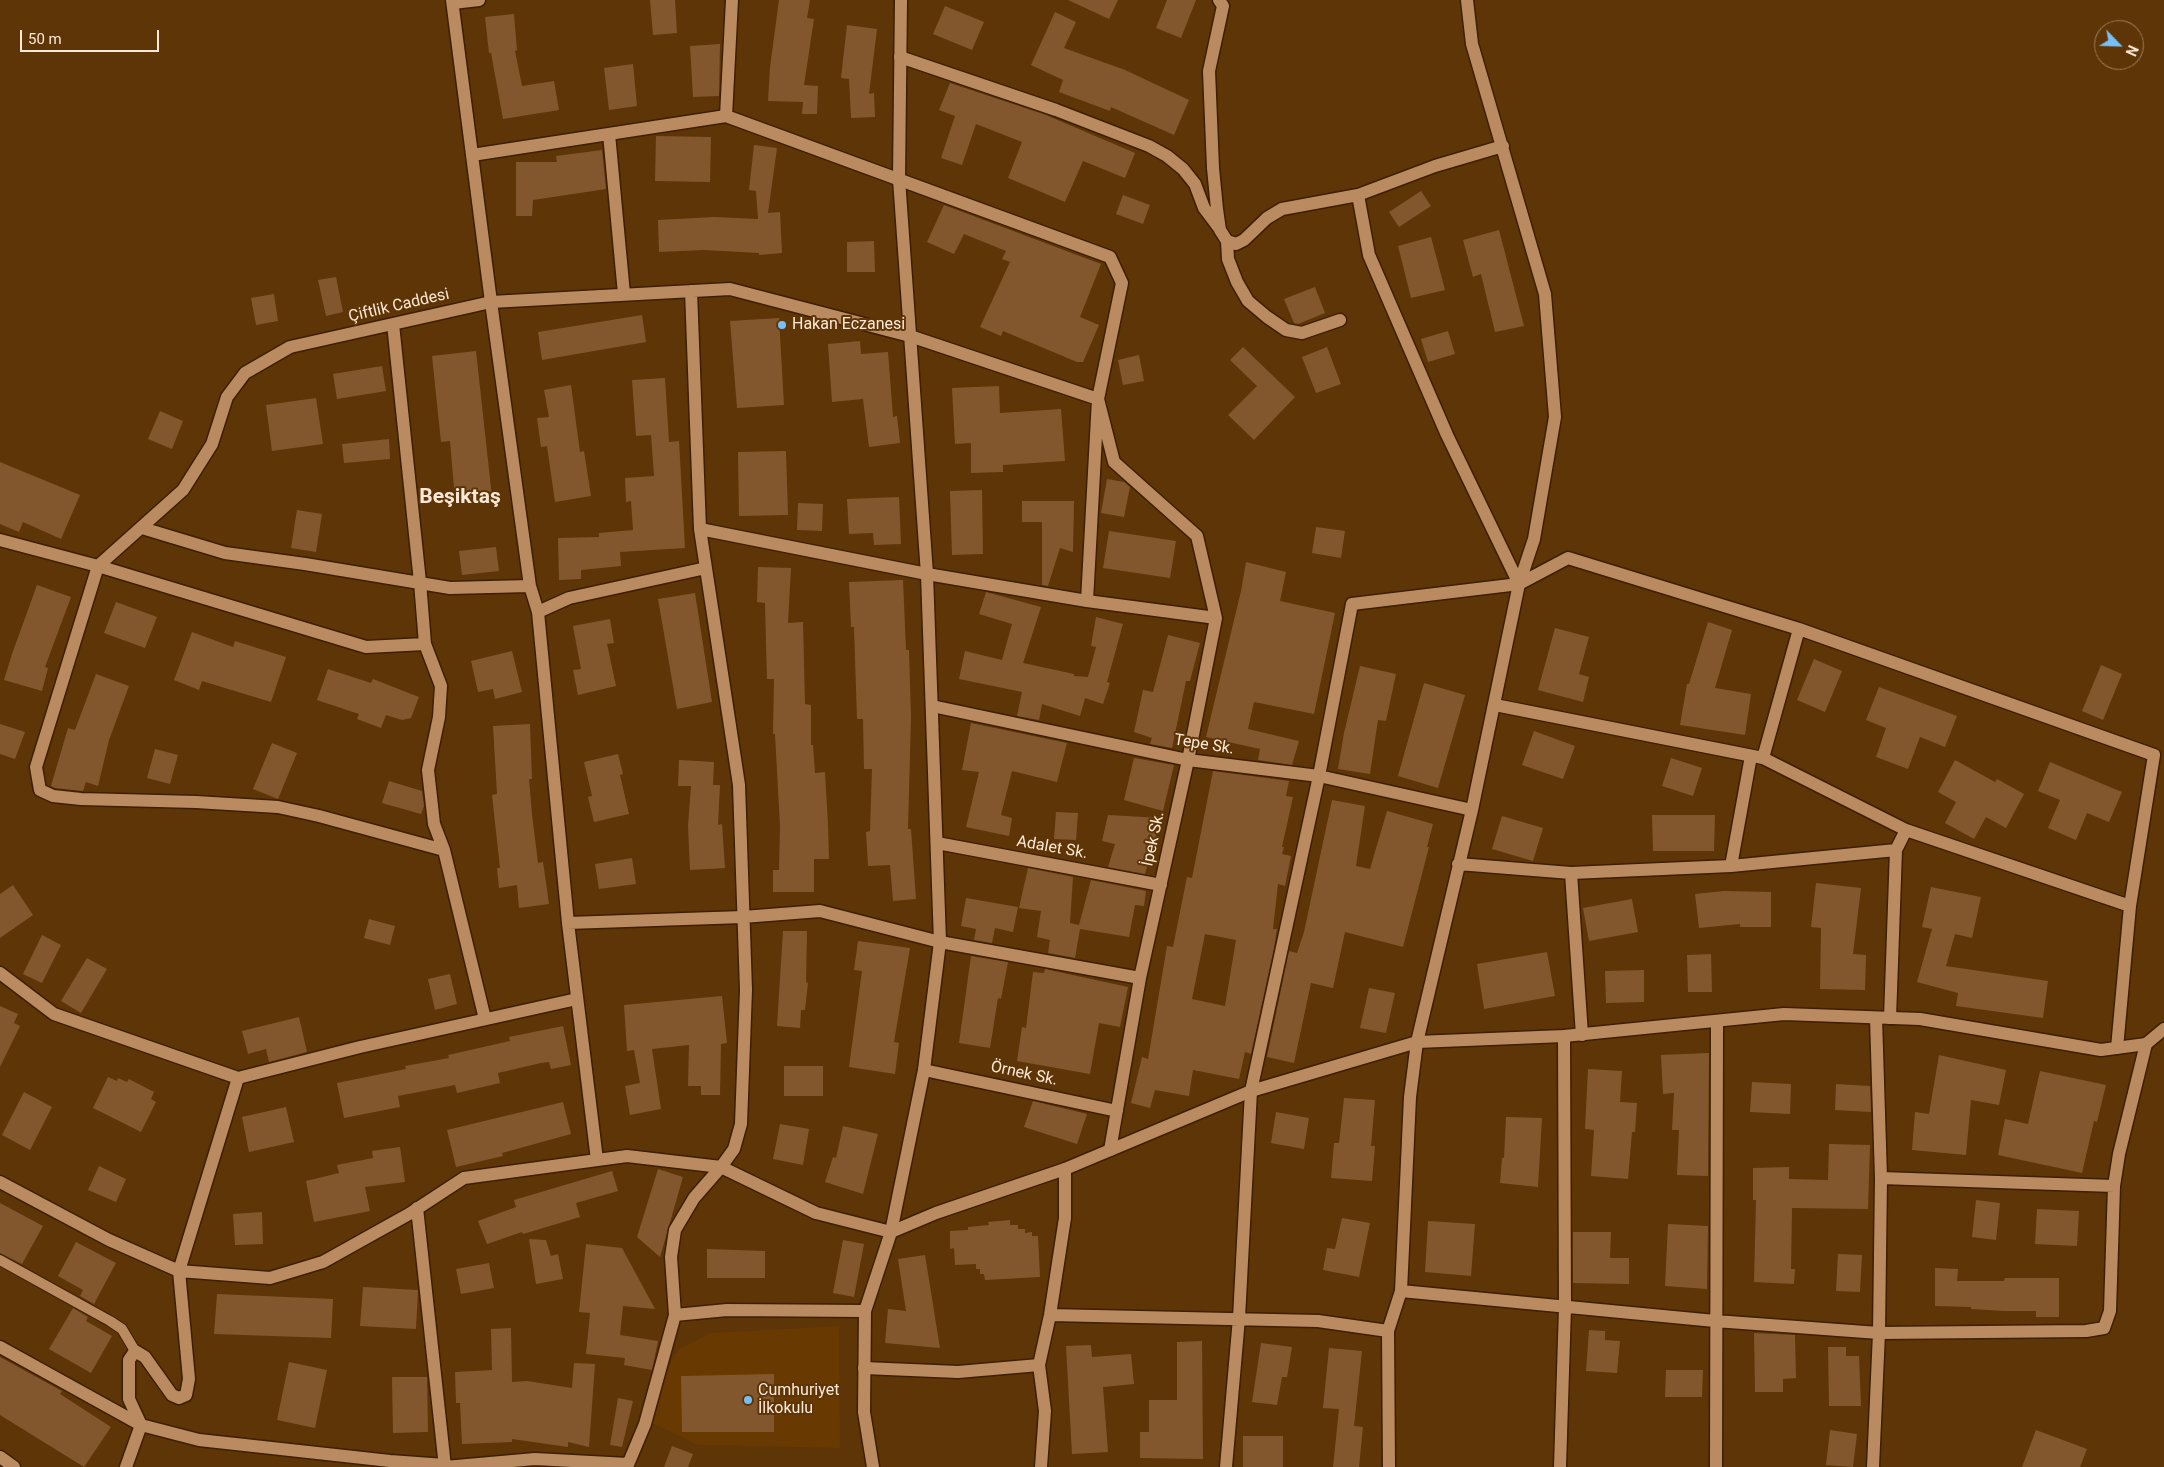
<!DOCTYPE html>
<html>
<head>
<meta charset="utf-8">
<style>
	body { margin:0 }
	#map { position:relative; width:2164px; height:1467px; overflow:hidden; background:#5e3506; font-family:Roboto,sans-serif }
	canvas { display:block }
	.north { position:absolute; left:2094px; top:20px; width:50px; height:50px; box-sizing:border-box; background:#5e3506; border:1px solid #9e7d5a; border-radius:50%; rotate:114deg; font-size:14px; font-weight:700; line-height:20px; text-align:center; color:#fee9d8 }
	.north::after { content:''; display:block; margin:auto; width:18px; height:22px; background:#77c0f7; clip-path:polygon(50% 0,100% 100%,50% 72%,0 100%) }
	.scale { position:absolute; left:20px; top:30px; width:139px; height:22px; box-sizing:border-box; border:2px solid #fee9d8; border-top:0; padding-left:6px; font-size:15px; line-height:18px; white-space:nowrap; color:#fee9d8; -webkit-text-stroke:4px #5e3506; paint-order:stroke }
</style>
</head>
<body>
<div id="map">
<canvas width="2164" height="1467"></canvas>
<div class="north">N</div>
<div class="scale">50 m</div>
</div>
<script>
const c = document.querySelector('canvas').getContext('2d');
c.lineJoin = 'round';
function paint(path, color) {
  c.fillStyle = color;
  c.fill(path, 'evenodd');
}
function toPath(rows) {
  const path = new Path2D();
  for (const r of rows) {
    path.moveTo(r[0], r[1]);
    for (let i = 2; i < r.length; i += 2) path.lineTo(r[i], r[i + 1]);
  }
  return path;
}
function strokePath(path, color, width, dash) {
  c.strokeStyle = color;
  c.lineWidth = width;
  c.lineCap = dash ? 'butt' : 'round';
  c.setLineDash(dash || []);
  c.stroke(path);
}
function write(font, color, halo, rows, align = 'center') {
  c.font = font + ' Roboto,sans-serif';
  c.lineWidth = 4;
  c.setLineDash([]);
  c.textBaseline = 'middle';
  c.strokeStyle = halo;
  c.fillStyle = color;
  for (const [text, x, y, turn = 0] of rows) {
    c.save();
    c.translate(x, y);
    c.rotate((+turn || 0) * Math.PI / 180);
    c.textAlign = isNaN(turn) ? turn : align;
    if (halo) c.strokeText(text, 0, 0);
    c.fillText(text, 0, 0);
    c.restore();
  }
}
paint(toPath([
	[839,1326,840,1448,698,1445,650,1422,661,1378,678,1350,710,1333]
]), '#683900');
paint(toPath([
	[650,0,675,0,677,33,653,35],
	[779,0,810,0,807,18,814,19,804,85,818,86,817,114,802,114,803,102,768,101,770,67],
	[1068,0,1118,0,1109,19],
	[1167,0,1196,0,1181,38,1156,28],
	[945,6,984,22,972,50,933,34],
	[1055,12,1076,22,1064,48,1125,70,1189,100,1174,135,1111,107,1110,111,1059,92,1063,80,1031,65],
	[514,14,517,50,515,51,522,86,554,81,559,110,503,119,491,53,489,53,485,17],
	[847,25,877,29,869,94,874,93,875,117,851,118,849,79,841,78],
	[720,44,719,96,693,97,690,46],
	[633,64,637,106,609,110,604,68],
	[950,83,1046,115,1135,153,1125,178,1083,161,1065,202,1008,178,1022,142,976,124,962,165,941,158,955,116,939,110],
	[656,136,711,137,710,182,655,181],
	[754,145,777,148,768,213,780,212,782,253,759,255,759,253,704,250,659,252,658,220,714,217,758,219,756,191,749,190],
	[602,150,606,189,533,200,532,216,516,216,516,162,557,162,556,156],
	[1421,191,1431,206,1399,227,1389,212],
	[1123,195,1150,205,1143,224,1116,214],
	[944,205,1101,264,1080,317,1099,325,1083,362,1077,362,1003,331,1001,336,980,327,1010,262,1002,259,1006,251,964,234,954,254,927,242],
	[1499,230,1524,326,1495,332,1481,274,1473,277,1463,240],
	[1431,237,1445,290,1411,298,1398,246],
	[874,241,875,272,847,272,847,242],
	[336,277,343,312,326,316,318,280],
	[1315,287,1325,313,1298,324,1294,323,1284,299],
	[274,294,278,321,256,325,251,298],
	[642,315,646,342,542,360,538,332],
	[779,318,784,405,737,408,730,321],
	[1448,331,1455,354,1428,362,1421,339],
	[860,341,861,354,888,352,893,417,897,416,900,443,869,447,863,399,832,402,828,344],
	[1243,347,1295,397,1254,440,1228,415,1257,386,1230,360],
	[1327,347,1341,384,1316,393,1302,357],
	[476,351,492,497,455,500,450,441,441,442,432,356],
	[1139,355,1144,381,1123,385,1118,360],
	[382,366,386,391,337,399,333,374],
	[665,378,669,442,679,441,685,548,620,552,621,566,581,570,581,579,559,580,558,538,599,537,599,533,633,530,631,501,626,502,625,478,654,476,651,435,636,436,632,380],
	[571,385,580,452,584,451,591,496,555,502,547,446,541,447,537,418,549,417,544,390],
	[999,386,1000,413,1061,409,1065,461,1003,465,1003,472,971,473,971,443,955,444,952,388],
	[316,398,323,444,272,451,266,405],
	[160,411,183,421,172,449,148,439],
	[389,439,390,459,344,463,342,444],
	[786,451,788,515,739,516,738,452],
	[0,462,80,495,61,539,23,522,19,532,0,524],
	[1107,479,1124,482,1130,487,1124,517,1101,513],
	[982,490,983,554,952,555,950,491],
	[899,497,901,544,874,545,873,533,849,534,847,499],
	[1022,501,1074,501,1073,552,1060,548,1048,586,1042,585,1042,522,1022,522],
	[798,503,823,504,822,531,797,530],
	[297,510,322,514,316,552,291,548],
	[1316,527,1345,531,1341,558,1312,553],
	[1109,531,1176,541,1170,578,1103,568],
	[496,547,499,571,462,575,459,551],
	[1246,562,1286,572,1280,601,1335,613,1314,714,1254,702,1248,729,1299,741,1292,765,1258,760,1260,749,1206,737,1241,591],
	[758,567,791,568,788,623,803,622,805,704,811,705,811,745,813,745,815,773,825,772,828,824,829,859,814,859,814,892,773,892,773,870,779,870,780,826,775,734,773,734,774,679,767,679,765,603,757,602],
	[903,580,906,650,909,650,911,717,908,829,911,829,916,899,893,901,890,865,868,866,866,832,870,831,872,769,864,769,863,719,857,719,854,627,851,627,849,582],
	[37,585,71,597,45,667,48,668,42,691,4,680,12,654],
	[986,592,1041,607,1023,663,1074,674,1074,676,1088,677,1096,647,1091,646,1096,617,1123,624,1107,682,1110,683,1103,704,1085,698,1080,716,1042,704,1039,720,1017,716,1022,692,959,679,965,651,1002,660,1012,624,979,614],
	[695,593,712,702,677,709,658,599],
	[116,602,157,617,145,648,104,633],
	[610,619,614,643,607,644,616,686,578,695,573,670,581,669,573,626],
	[1708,622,1732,630,1715,688,1751,694,1745,735,1680,725,1687,684,1689,684],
	[1555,628,1589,637,1579,674,1589,677,1583,702,1538,690],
	[192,632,233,647,235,641,286,657,271,702,202,681,199,690,174,680],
	[1168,635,1200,643,1190,681,1186,681,1172,748,1150,744,1152,738,1134,732,1143,690,1153,692],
	[512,651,522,692,495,699,493,689,478,692,471,661],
	[1814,659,1842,671,1825,712,1797,700],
	[2101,665,2122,674,2103,720,2082,711],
	[1360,666,1396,674,1386,721,1378,720,1370,774,1338,769,1344,733],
	[328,669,371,683,373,679,419,697,411,718,402,720,386,715,381,728,357,719,359,714,317,700],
	[96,674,129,686,109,740,98,786,86,782,83,791,55,788,51,786,68,728,75,730],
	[1424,683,1465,695,1438,788,1398,776],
	[1879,687,1957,716,1945,747,1920,737,1908,769,1876,757,1886,728,1866,720],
	[971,723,1067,743,1057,782,1012,771,1001,815,1012,818,1009,836,966,827,979,772,962,770],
	[0,724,25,732,15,759,0,754],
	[530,724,532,779,529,779,532,814,538,863,543,862,549,904,519,908,517,885,499,888,497,868,500,868,492,795,497,794,493,726],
	[1534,731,1575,746,1563,779,1522,765],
	[272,743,297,753,278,799,253,789],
	[155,749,178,755,170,784,147,778],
	[618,754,623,774,620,775,629,814,594,822,588,797,592,796,584,762],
	[1134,758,1174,765,1163,811,1124,800],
	[1671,758,1702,768,1693,796,1662,786],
	[679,760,714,762,713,785,720,785,718,825,722,824,725,868,690,870,688,826,691,786,678,786],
	[1955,760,1995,782,1997,779,2024,794,2006,828,1986,817,1974,839,1945,823,1956,802,1938,792],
	[2050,762,2122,792,2109,822,2087,813,2076,840,2048,828,2060,800,2038,791],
	[1213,771,1289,781,1286,796,1293,797,1282,847,1284,847,1282,854,1291,856,1285,886,1278,884,1273,929,1277,929,1274,948,1251,1054,1245,1052,1239,1079,1193,1070,1189,1096,1155,1090,1150,1108,1131,1103,1142,1057,1148,1059,1167,946,1173,947,1187,877,1192,878],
	[1205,934,1236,940,1225,1006,1192,999],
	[389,781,422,791,424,806,421,814,382,803],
	[1332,800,1365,806,1356,866,1370,869,1387,811,1433,824,1427,847,1429,847,1403,947,1345,932,1333,988,1311,983,1294,1063,1267,1057,1289,951,1297,953,1304,932],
	[1056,812,1078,813,1076,840,1054,839],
	[1108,815,1161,818,1145,874,1108,867,1115,844,1102,841],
	[1652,815,1715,815,1714,851,1653,851],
	[1502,816,1543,828,1533,861,1492,849],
	[632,858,636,884,599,889,595,864],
	[1028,868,1073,877,1070,923,1079,925,1091,880,1146,891,1144,906,1135,905,1129,937,1080,929,1075,958,1048,953,1050,940,1037,937,1041,911,1019,908],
	[1816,883,1861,888,1853,954,1866,955,1865,990,1820,989,1821,928,1811,927],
	[13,885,33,915,0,938,0,894],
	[1931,887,1981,897,1972,938,1955,934,1946,966,2048,981,2043,1018,1956,1006,1958,993,1917,982,1932,929,1922,927],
	[1724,891,1771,892,1771,927,1740,927,1740,924,1699,928,1695,894],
	[966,898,1018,907,1013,932,995,928,992,943,974,940,976,929,961,926],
	[1632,899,1638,932,1589,941,1583,908],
	[369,919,395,926,390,945,364,938],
	[783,931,807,931,806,982,808,983,805,1010,801,1010,800,1028,777,1026],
	[42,935,61,945,42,983,23,974],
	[858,941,910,948,894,1042,899,1043,895,1074,849,1067,862,971,854,970],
	[1547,952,1555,996,1484,1009,1477,964],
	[1711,954,1712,992,1688,992,1687,955],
	[971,956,1008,962,1001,999,998,998,990,1048,959,1043],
	[87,958,107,969,81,1013,61,1001],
	[1045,969,1128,987,1120,1027,1099,1023,1090,1074,1017,1061,1022,1027,1026,1028,1033,972,1044,973],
	[1644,970,1644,1002,1606,1003,1605,971],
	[450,974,457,1004,435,1010,428,979],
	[1369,988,1395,993,1386,1033,1360,1028],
	[722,996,727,1043,721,1044,720,1095,701,1095,701,1086,688,1086,689,1045,652,1049,661,1109,630,1115,625,1086,640,1083,634,1050,627,1051,624,1005],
	[0,1006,18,1014,14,1023,20,1026,0,1067],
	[299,1017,307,1052,269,1062,266,1049,248,1054,242,1031],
	[563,1026,571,1065,551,1069,549,1062,541,1063,498,1073,500,1083,457,1093,455,1085,398,1096,400,1107,344,1118,337,1083,406,1069,405,1066,449,1058,448,1055,510,1041,509,1037],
	[1709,1053,1708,1176,1677,1175,1679,1130,1672,1130,1674,1093,1663,1094,1661,1055],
	[1939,1055,2006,1070,1999,1105,1971,1100,1966,1155,1912,1150,1915,1112,1929,1114],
	[784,1066,823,1066,823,1096,784,1096],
	[1588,1069,1622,1071,1620,1102,1637,1103,1635,1132,1632,1132,1628,1179,1591,1176,1594,1130,1585,1129],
	[2040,1071,2106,1085,2097,1122,2094,1121,2082,1173,1998,1155,2005,1119,2028,1124],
	[108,1077,117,1081,118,1078,127,1082,129,1079,154,1092,151,1099,156,1102,141,1132,93,1108],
	[1752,1082,1791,1084,1790,1114,1750,1112],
	[1836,1084,1870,1086,1871,1112,1835,1110],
	[24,1092,52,1107,30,1150,2,1135],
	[1344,1098,1375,1100,1371,1146,1375,1146,1372,1181,1331,1178,1334,1143,1339,1143],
	[1033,1101,1087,1114,1077,1144,1024,1127],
	[563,1102,571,1134,502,1153,503,1156,456,1167,447,1130],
	[286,1107,294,1142,249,1152,242,1117],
	[1276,1112,1309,1118,1304,1149,1271,1143],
	[1506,1117,1542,1118,1538,1187,1500,1183,1502,1158,1504,1158],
	[780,1124,809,1129,803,1165,773,1159],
	[843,1126,878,1134,863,1194,825,1182,833,1157,836,1158],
	[1829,1144,1870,1145,1868,1209,1792,1208,1791,1269,1795,1269,1794,1284,1754,1282,1756,1200,1753,1200,1753,1168,1789,1167,1789,1179,1828,1180],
	[400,1147,405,1182,365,1187,370,1211,314,1222,306,1181,339,1173,337,1165,373,1158,372,1151],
	[99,1166,126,1179,116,1202,88,1190],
	[658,1169,683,1177,660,1257,637,1237],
	[612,1171,618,1191,576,1203,580,1217,523,1234,522,1232,487,1244,478,1221,516,1207,514,1200],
	[1976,1200,2000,1203,1996,1240,1972,1237],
	[0,1203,43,1226,22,1264,0,1253],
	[2037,1209,2079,1211,2077,1246,2035,1244],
	[262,1212,263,1244,235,1245,233,1214],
	[1342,1218,1370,1223,1359,1277,1323,1270,1327,1248,1335,1249],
	[1010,1220,1010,1225,1018,1225,1018,1229,1025,1229,1025,1233,1032,1232,1032,1236,1038,1236,1040,1277,985,1280,984,1274,980,1274,980,1269,976,1269,976,1264,955,1265,954,1248,950,1249,950,1231,968,1230,968,1227,989,1225,988,1222],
	[1428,1221,1475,1224,1471,1276,1425,1272],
	[1668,1224,1708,1226,1707,1289,1665,1286],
	[1573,1232,1611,1232,1610,1258,1629,1258,1629,1284,1573,1283],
	[529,1239,546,1240,551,1256,558,1254,563,1279,536,1284],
	[843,1240,864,1244,854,1297,833,1293],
	[76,1242,116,1263,94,1304,80,1296,83,1290,58,1276],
	[586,1244,622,1248,655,1309,623,1306,620,1335,658,1341,652,1370,624,1365,625,1358,586,1354,590,1313,579,1312],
	[707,1249,765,1251,765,1278,707,1278],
	[1838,1254,1862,1255,1860,1292,1836,1291],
	[925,1255,940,1348,885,1343,888,1309,906,1311,898,1259],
	[489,1263,494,1288,461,1294,456,1269],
	[1935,1268,1958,1269,1957,1281,2004,1281,2005,1278,2059,1278,2059,1317,2036,1317,2036,1311,2004,1311,1971,1309,1971,1307,1935,1306],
	[363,1287,418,1290,416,1329,360,1326],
	[217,1294,333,1299,331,1338,214,1334],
	[73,1308,88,1317,86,1321,112,1336,91,1373,49,1349],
	[511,1328,512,1382,527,1381,572,1388,574,1363,595,1364,589,1447,568,1442,568,1447,512,1439,512,1442,462,1444,460,1403,456,1403,455,1372,492,1370,491,1329],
	[1589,1330,1605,1331,1605,1340,1620,1341,1617,1373,1586,1371],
	[1754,1333,1795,1335,1796,1378,1783,1379,1783,1392,1755,1392],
	[1202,1341,1203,1459,1140,1458,1140,1432,1149,1432,1149,1400,1177,1400,1177,1342],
	[1261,1343,1292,1347,1287,1377,1282,1377,1277,1405,1252,1402],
	[1091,1345,1092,1357,1131,1354,1134,1384,1103,1387,1108,1452,1072,1454,1066,1346],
	[1828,1347,1846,1347,1846,1356,1859,1356,1861,1406,1829,1406],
	[1329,1348,1362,1351,1354,1426,1363,1427,1359,1467,1333,1467,1339,1409,1323,1408],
	[0,1357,62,1391,60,1394,111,1427,84,1467,0,1415],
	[289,1362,327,1370,315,1428,277,1420],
	[1666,1370,1703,1370,1702,1397,1665,1397],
	[774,1374,774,1432,682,1432,681,1376],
	[392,1377,427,1377,428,1432,393,1433],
	[618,1398,633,1401,622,1447,610,1445],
	[1830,1430,1857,1434,1853,1467,1826,1465],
	[2036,1430,2087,1449,2080,1467,2022,1467],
	[1243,1436,1283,1436,1283,1467,1243,1467],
	[672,1446,693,1454,688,1467,664,1467]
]), '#83572d');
const service = toPath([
	[0,1260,110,1321,122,1329,135,1351]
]);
const minor = toPath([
	[452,0,491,302,530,586,538,612,568,923,597,1160],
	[1219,0,1223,6,1209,71,1213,168,1217,209,1220,230,1227,241,1236,244,1244,240,1267,218,1282,209,1358,195],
	[453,3,479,0],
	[900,57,1056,110,1149,146,1167,156,1183,169,1195,184,1204,208,1219,228],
	[726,116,732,0],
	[609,134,624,294],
	[1503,146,1435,166,1358,195,1369,255,1447,435,1519,584],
	[472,155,726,116,1110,257,1122,283,1098,399,1087,601],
	[1227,241,1228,259,1237,282,1248,301,1267,317,1286,330,1302,333,1340,320],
	[393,324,420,582,425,644,441,686,439,717,428,770,434,824,444,850,485,1019],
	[142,528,225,553,305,564,450,588,530,586],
	[700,529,927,574,1087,601,1216,618],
	[0,540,98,566,366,647,425,644],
	[98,566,183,490,212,444,227,397,245,373,290,347,491,302,730,289,910,336,1098,399,1114,462,1197,536,1216,618,1188,760,1140,978,1110,1150],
	[98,566,36,767,40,790,53,796,81,799,196,802,278,807,319,816,444,850],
	[538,612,569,598,706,568],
	[1495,705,1763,758,1906,830,2130,906],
	[932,706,1188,760,1319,776,1472,810],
	[1763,758,1799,629],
	[937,843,1161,885],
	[1458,864,1571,873,1731,866,1896,850],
	[1731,866,1751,756],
	[1571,873,1582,1035],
	[568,923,743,917,820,911,940,942,1140,978],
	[0,973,54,1014,238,1078,360,1047,577,999],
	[1890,1018,1896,850,1906,830],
	[924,1070,1117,1111],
	[1881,1178,2114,1186],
	[0,1182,109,1240,179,1271,270,1278,323,1262,409,1214,464,1178,627,1156,721,1167,816,1213,891,1232],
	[417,1208,445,1467],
	[1401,1291,1715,1321,1879,1333,2086,1331,2104,1328,2110,1311,2114,1186,2119,1154,2146,1044],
	[675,1315,727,1310,865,1311],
	[1050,1315,1318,1321,1388,1331],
	[0,1347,141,1425,199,1440,390,1461,445,1465],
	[864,1368,958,1372,1039,1365],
	[0,1457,14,1467],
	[126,1467,141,1425,129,1399,129,1360,135,1351,145,1357,172,1395,179,1398,186,1395,189,1379,179,1271,238,1078],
	[445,1467,535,1459,628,1464],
	[627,1467,645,1424,675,1315,671,1257,675,1230,694,1198,721,1167,734,1149,741,1124,746,990,739,785,700,529,691,291],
	[1041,1467,1045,1411,1039,1365,1050,1315,1065,1218,1065,1169],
	[1226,1467,1239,1318,1251,1091,1319,776,1352,604,1519,584,1568,558,1799,629,2154,755,2130,906,2117,1048],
	[1389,1467,1388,1331,1401,1291,1410,1097,1417,1042,1472,810,1519,584,1534,539,1555,417,1545,294,1472,44,1467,0],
	[1560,1467,1565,1307,1564,1036],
	[1716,1467,1717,1021],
	[1873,1467,1879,1333,1881,1178,1876,1018]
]);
const tertiary = toPath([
	[891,1232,936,1213,1065,1169,1251,1091,1417,1042,1564,1036,1784,1014,1920,1019,2101,1050,2146,1044,2164,1029],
	[873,1467,864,1412,865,1311,891,1232,924,1070,940,942,927,574,899,179,901,0]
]);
strokePath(service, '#3d1f00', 12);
strokePath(minor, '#3d1f00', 15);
strokePath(tertiary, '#3d1f00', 15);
strokePath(service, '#ba8b61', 10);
strokePath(minor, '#ba8b61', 12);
strokePath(tertiary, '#ba8b61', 12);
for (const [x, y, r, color] of [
	[782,325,5,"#77c0f7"],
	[748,1400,5,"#77c0f7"]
]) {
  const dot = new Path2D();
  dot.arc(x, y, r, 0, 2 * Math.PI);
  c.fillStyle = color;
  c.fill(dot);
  strokePath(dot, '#5e3506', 2);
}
write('16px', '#fee9d8', '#5e3506', [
	["Çiftlik Caddesi",399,306,-13],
	["Tepe Sk.",1204,745,9],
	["İpek Sk.",1154,839,-78],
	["Adalet Sk.",1052,848,10],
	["Örnek Sk.",1024,1074,12]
]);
write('16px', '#fee9d8', '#5e3506', [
	["Hakan Eczanesi",792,325],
	["Cumhuriyet",758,1391],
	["İlkokulu",758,1409]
], 'left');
write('bold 21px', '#fee9d8', '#5e3506', [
	["Beşiktaş",460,498]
]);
</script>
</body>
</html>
